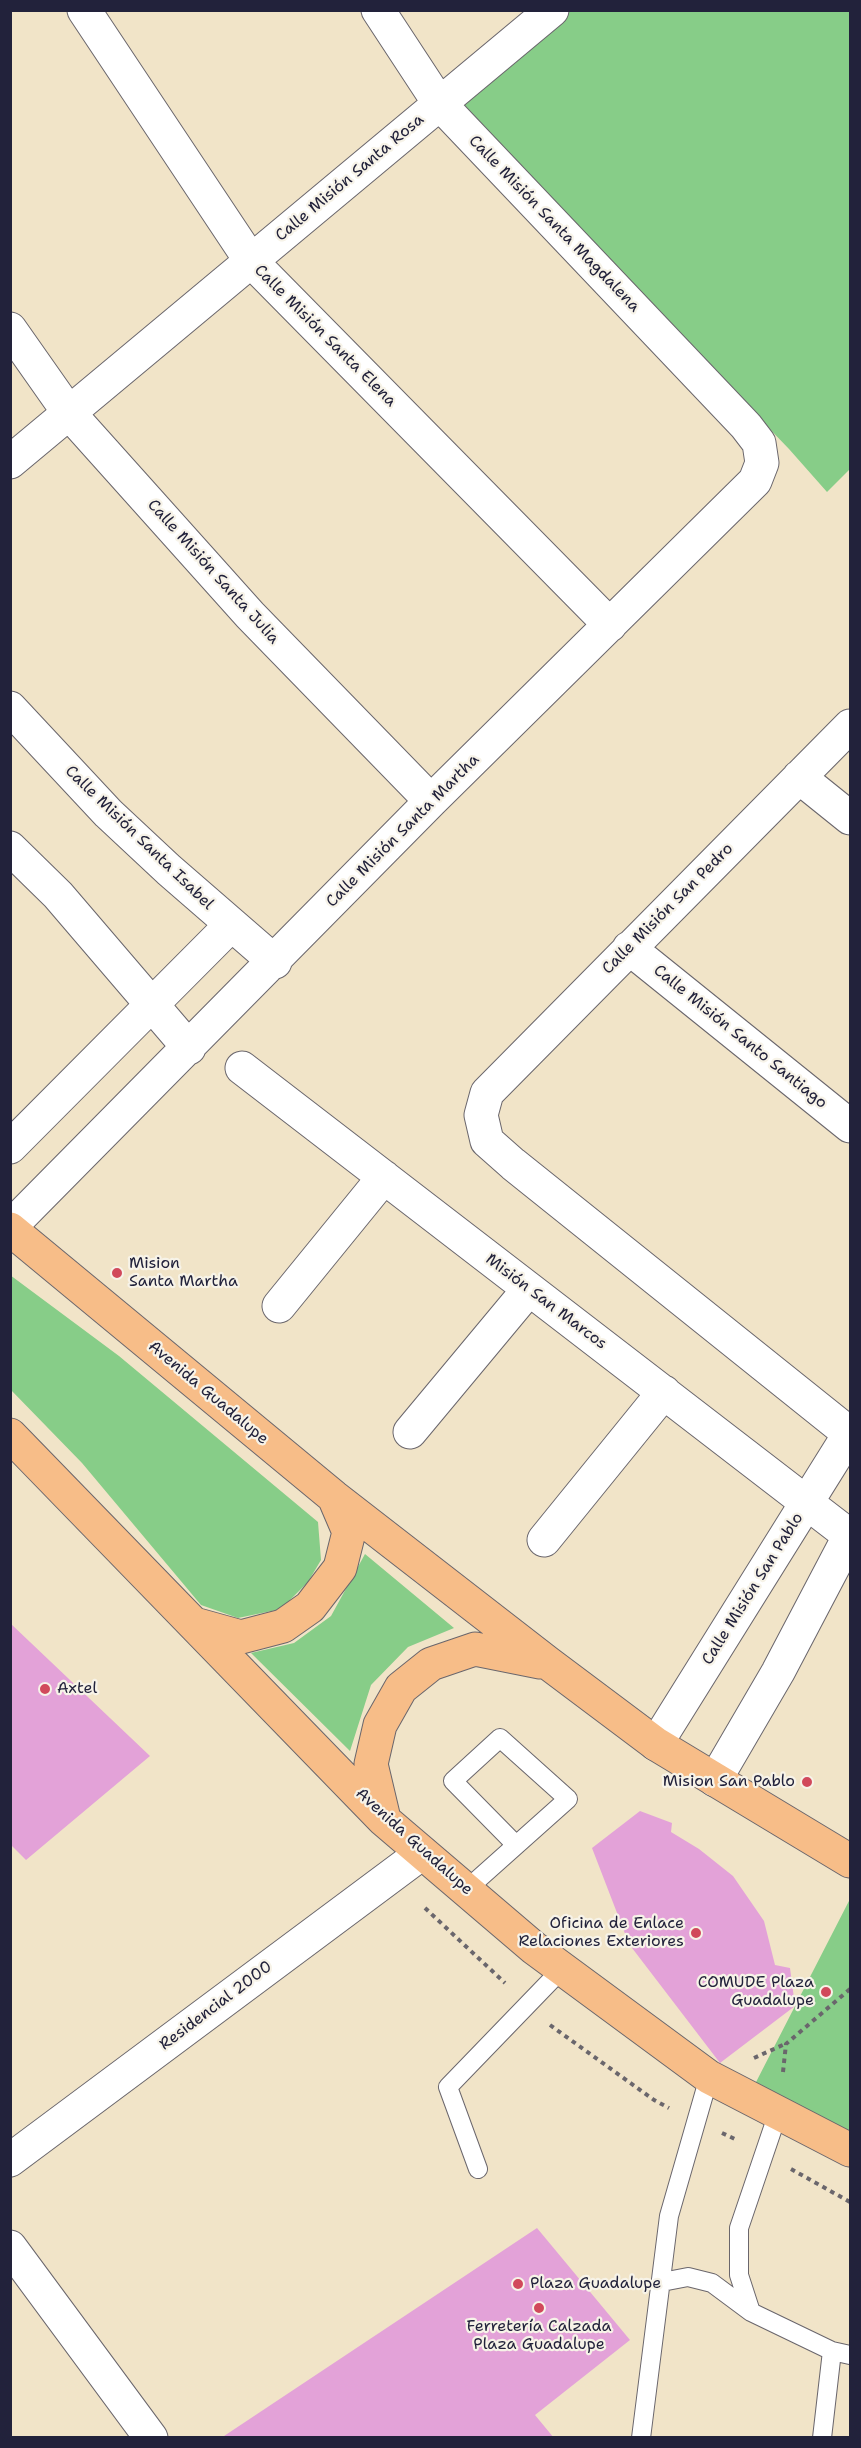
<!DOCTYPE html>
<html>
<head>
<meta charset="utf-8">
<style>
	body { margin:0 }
	#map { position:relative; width:861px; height:2448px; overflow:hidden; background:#f1e4c8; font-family:"Shantell Sans",sans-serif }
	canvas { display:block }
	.frame { position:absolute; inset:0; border:12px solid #22223b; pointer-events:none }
</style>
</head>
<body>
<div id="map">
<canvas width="861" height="2448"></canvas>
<div class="frame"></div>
</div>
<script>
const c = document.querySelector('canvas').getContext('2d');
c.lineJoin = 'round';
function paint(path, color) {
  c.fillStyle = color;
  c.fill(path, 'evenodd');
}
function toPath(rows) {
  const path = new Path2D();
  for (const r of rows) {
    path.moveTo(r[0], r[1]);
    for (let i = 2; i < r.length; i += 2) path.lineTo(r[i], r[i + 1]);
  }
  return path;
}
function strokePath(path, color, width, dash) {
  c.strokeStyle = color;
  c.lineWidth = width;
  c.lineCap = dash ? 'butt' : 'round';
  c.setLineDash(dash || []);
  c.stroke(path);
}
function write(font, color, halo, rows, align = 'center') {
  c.font = font + ' "Shantell Sans",sans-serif';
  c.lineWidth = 4.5;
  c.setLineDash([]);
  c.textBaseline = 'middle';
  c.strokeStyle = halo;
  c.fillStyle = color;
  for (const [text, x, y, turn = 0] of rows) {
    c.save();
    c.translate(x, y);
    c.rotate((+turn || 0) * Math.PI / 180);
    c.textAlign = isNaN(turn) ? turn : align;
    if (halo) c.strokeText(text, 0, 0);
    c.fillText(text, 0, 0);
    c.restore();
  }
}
paint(toPath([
	[562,11,850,11,850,469,827,492,789,449,457,104],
	[10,1275,119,1356,318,1522,321,1560,308,1582,281,1609,238,1618,201,1605,82,1463,11,1390],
	[365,1554,454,1628,408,1647,371,1685,350,1751,251,1653,294,1643,331,1616],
	[850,1899,850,2132,754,2086]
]), '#87cd88');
paint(toPath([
	[10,1623,150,1756,26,1860,10,1844],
	[640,1811,672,1823,671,1832,699,1849,733,1876,764,1921,775,1965,790,1968,795,2006,720,2063,629,1944,592,1848],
	[537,2228,630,2340,535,2415,554,2438,221,2438]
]), '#e3a2d8');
const lane = toPath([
	[466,1890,568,1799,500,1738,453,1781,516,1845],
	[478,2169,448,2087,562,1969],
	[662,2282,688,2277,712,2283,751,2312,832,2351,850,2355],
	[751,2312,739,2275,739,2228,778,2113],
	[641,2438,669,2216,709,2077],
	[822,2438,832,2351]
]);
const street = toPath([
	[84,10,251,261,610,625],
	[10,329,69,413,250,615,431,801],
	[10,462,552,10],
	[10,708,108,813,169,870,275,962],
	[850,726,487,1093,481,1115,487,1141,513,1164,850,1434],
	[799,777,850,818],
	[10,848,58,895,189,1048],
	[629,948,850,1126],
	[242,1068,850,1536],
	[10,1147,231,925],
	[10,1227,431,801,755,481,762,463,759,443,746,426,439,103,378,10],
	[279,1306,384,1177],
	[410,1432,529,1289],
	[544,1540,664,1392],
	[656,1744,850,1433],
	[715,1780,778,1672,850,1535],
	[10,2160,422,1853],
	[10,2247,151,2438]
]);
const primary = toPath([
	[10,1229,334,1497,548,1663,656,1744,850,1861],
	[10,1435,384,1820,534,1948,709,2077,850,2150],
	[198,1625,241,1637,283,1626,310,1607,340,1568,349,1532,334,1497],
	[384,1819,371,1764,380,1725,401,1688,431,1664,475,1649,540,1662]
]);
strokePath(lane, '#6a666c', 20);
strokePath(street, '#6a666c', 35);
strokePath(primary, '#6a666c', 35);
strokePath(toPath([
	[425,1908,505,1983],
	[550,2025,654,2100,669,2108],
	[754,2058,785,2044],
	[783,2072,786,2044,850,1989],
	[722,2133,737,2140],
	[791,2169,850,2202]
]), '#6a666c', 4, [4.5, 4.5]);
strokePath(lane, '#fff', 18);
strokePath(street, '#fff', 33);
strokePath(primary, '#f7bd88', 33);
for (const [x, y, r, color] of [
	[117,1273,6,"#d1495b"],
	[45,1689,6,"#d1495b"],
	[807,1782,6,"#d1495b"],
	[696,1933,6,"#d1495b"],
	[826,1992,6,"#d1495b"],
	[518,2284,6,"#d1495b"],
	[539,2308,6,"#d1495b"]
]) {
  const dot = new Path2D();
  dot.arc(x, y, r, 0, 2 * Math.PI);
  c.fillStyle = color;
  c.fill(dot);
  strokePath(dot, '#f7f3e8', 2);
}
write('16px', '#22223b', '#f7f3e8', [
	["Calle Misión Santa Rosa",350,178,-40],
	["Calle Misión Santa Magdalena",554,224,46],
	["Calle Misión Santa Elena",325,336,45],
	["Calle Misión Santa Julia",213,572,48],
	["Calle Misión Santa Martha",403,831,-45],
	["Calle Misión Santa Isabel",139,838,44],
	["Calle Misión San Pedro",668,909,-45],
	["Calle Misión Santo Santiago",740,1037,39],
	["Misión San Marcos",546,1302,37],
	["Avenida Guadalupe",208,1393,40],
	["Calle Misión San Pablo",753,1589,-58],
	["Avenida Guadalupe",414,1842,42],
	["Residencial 2000",216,2006,-37]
]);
write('16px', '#22223b', '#f7f3e8', [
	["Mision",129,1264],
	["Santa Martha",129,1282],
	["Axtel",57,1689],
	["Mision San Pablo",795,1782,"right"],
	["Oficina de Enlace",684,1924,"right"],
	["Relaciones Exteriores",684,1942,"right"],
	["COMUDE Plaza",814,1983,"right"],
	["Guadalupe",814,2001,"right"],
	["Plaza Guadalupe",530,2284],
	["Ferretería Calzada",539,2327,"center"],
	["Plaza Guadalupe",539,2345,"center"]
], 'left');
</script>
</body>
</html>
